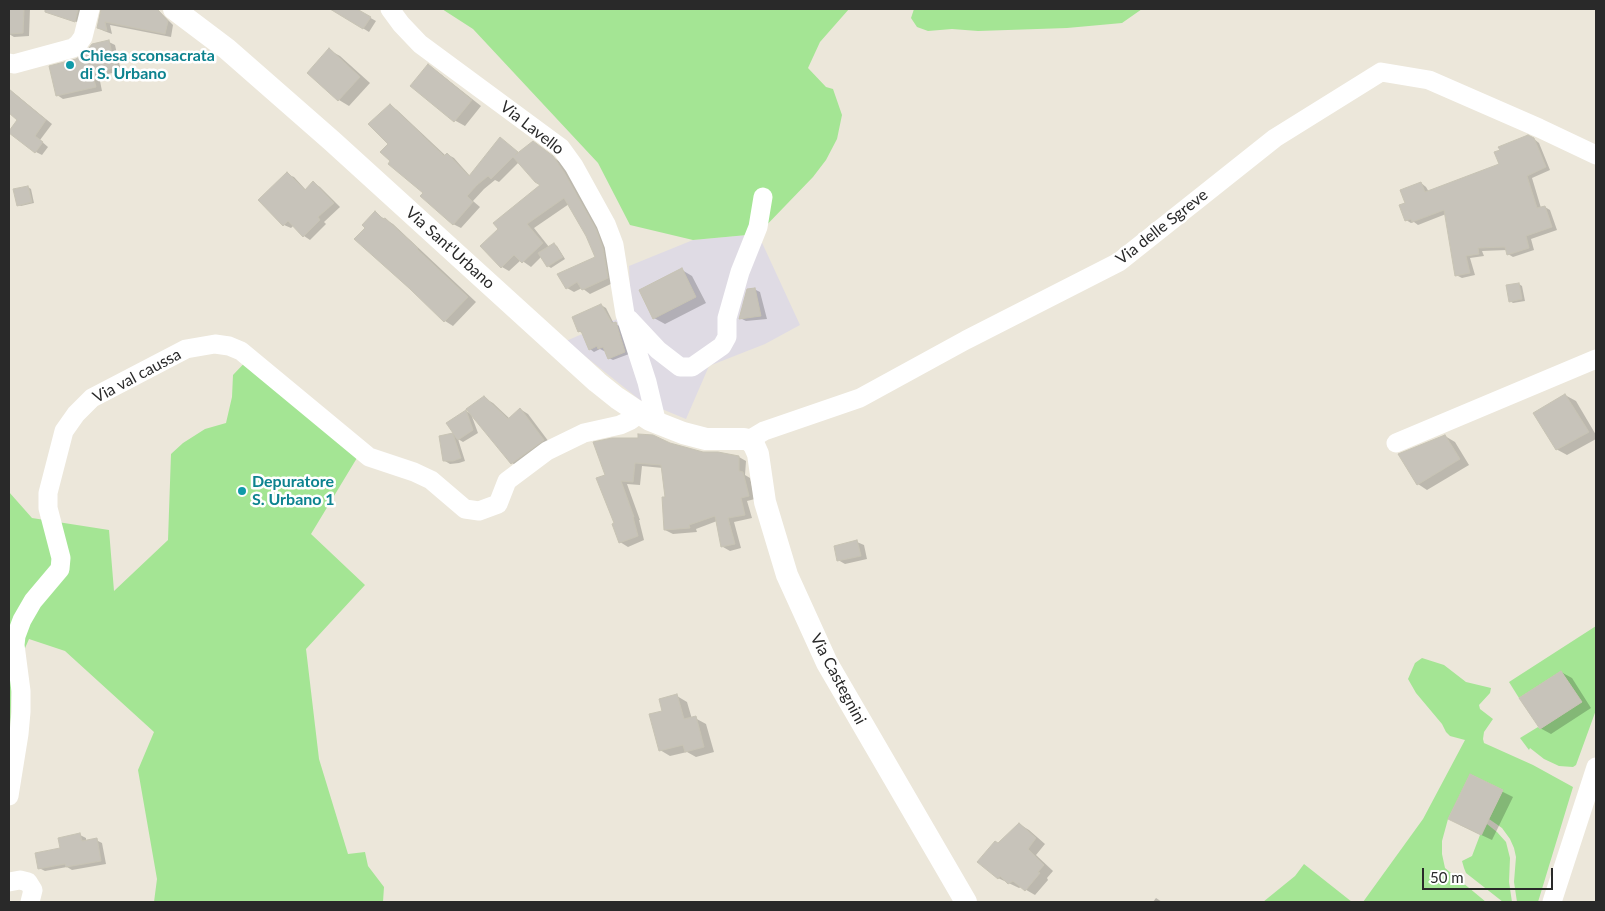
<!DOCTYPE html>
<html>
<head>
<meta charset="utf-8">
<style>
	body { margin:0 }
	#map { position:relative; width:1605px; height:911px; overflow:hidden; background:#ece7da; font-family:Lato,sans-serif }
	canvas { display:block }
	.frame { position:absolute; inset:0; border:10px solid #292929; pointer-events:none }
	.scale { position:absolute; left:1422px; top:868px; width:131px; height:22px; box-sizing:border-box; border:2px solid #292929; border-top:0; padding-left:6px; font-size:15px; line-height:18px; white-space:nowrap; color:#292929; -webkit-text-stroke:4px #fff; paint-order:stroke }
</style>
</head>
<body>
<div id="map">
<canvas width="1605" height="911"></canvas>
<div class="frame"></div>
<div class="scale">50 m</div>
</div>
<script>
const c = document.querySelector('canvas').getContext('2d');
c.lineJoin = 'round';
function paint(path, color) {
  c.fillStyle = color;
  c.fill(path, 'evenodd');
}
function toPath(rows) {
  const path = new Path2D();
  for (const r of rows) {
    path.moveTo(r[0], r[1]);
    for (let i = 2; i < r.length; i += 2) path.lineTo(r[i], r[i + 1]);
  }
  return path;
}
function strokePath(path, color, width, dash) {
  c.strokeStyle = color;
  c.lineWidth = width;
  c.lineCap = dash ? 'butt' : 'round';
  c.setLineDash(dash || []);
  c.stroke(path);
}
function write(font, color, halo, rows, align = 'center') {
  c.font = font + ' Lato,sans-serif';
  c.lineWidth = 5;
  c.setLineDash([]);
  c.textBaseline = 'middle';
  c.strokeStyle = halo;
  c.fillStyle = color;
  for (const [text, x, y, turn = 0] of rows) {
    c.save();
    c.translate(x, y);
    c.rotate((+turn || 0) * Math.PI / 180);
    c.textAlign = isNaN(turn) ? turn : align;
    if (halo) c.strokeText(text, 0, 0);
    c.fillText(text, 0, 0);
    c.restore();
  }
}
paint(toPath([
	[758,234,800,325,765,344,709,366,686,419,640,400,566,341,631,313,629,266,693,240]
]), '#dfdbe4');
paint(toPath([
	[442,9,849,9,820,42,808,68,826,87,833,89,842,115,837,139,826,160,813,177,758,234,693,240,630,225,598,163,473,29],
	[914,9,1142,9,1122,23,1067,28,978,31,952,29,928,31,917,27,911,18],
	[252,355,363,448,311,534,365,585,306,649,319,759,348,854,365,852,368,866,384,887,383,902,154,902,157,879,138,770,154,732,65,651,29,639,12,678,9,760,9,492,32,518,109,530,114,591,168,540,171,454,183,443,205,429,226,423,232,397,233,375],
	[1596,626,1596,710,1576,765,1573,767,1559,766,1544,759,1530,748,1529,750,1520,738,1538,727,1540,729,1581,702,1561,671,1519,698,1509,682],
	[1422,658,1444,665,1466,682,1491,688,1490,693,1479,705,1480,709,1493,719,1484,732,1483,739,1484,743,1533,765,1573,787,1538,902,1517,902,1514,882,1516,857,1514,848,1510,839,1502,828,1489,819,1503,790,1470,774,1448,819,1442,841,1442,854,1445,868,1486,902,1363,902,1423,819,1465,740,1450,736,1446,732,1442,724,1416,693,1408,679,1415,663],
	[1487,824,1497,832,1506,842,1510,858,1509,882,1512,902,1503,902,1466,873,1464,868,1462,861,1472,856,1480,835,1482,835],
	[1304,864,1352,902,1263,902,1295,876]
]), '#a4e594');
paint(toPath([
	[9,9,30,9,29,36,14,37,9,34],
	[67,9,86,9,82,24,67,18],
	[102,9,157,9,173,25,171,37,110,25,112,34,104,31,98,28],
	[332,9,355,9,376,21,369,32],
	[109,42,115,45,121,71,99,76,102,91,63,99,57,95,77,60],
	[329,50,340,56,370,83,349,106,339,100],
	[428,66,438,72,481,106,465,126,454,120],
	[9,89,52,124,40,140,48,147,42,155,36,152,19,120,9,112],
	[390,106,397,110,446,156,447,154,454,158,470,176,500,139,519,153,540,147,560,162,572,177,603,234,615,282,590,294,582,288,574,292,567,288,597,258,587,235,569,204,534,228,549,247,554,244,557,246,565,259,551,268,548,266,542,256,531,267,521,260,509,271,502,267,542,185,519,162,499,182,495,180,484,189,473,201,480,207,461,228,453,224,425,192,392,161,390,143],
	[1534,139,1539,143,1550,170,1532,178,1541,208,1545,207,1550,210,1557,230,1531,239,1534,250,1513,257,1508,254,1507,250,1482,251,1484,256,1470,258,1475,275,1462,278,1456,275,1446,214,1418,225,1414,222,1411,223,1406,220,1406,204,1421,183,1426,187,1429,192,1500,165],
	[287,174,294,177,306,190,314,183,320,187,340,207,324,222,326,224,310,240,304,236,294,225,291,228,284,225],
	[28,187,31,189,34,203,21,206,18,205],
	[375,213,393,224,476,302,453,326,445,321,356,239,366,228],
	[682,270,692,276,706,303,665,324,654,318],
	[1519,284,1522,286,1525,301,1513,303,1510,301,1507,286],
	[754,289,760,292,767,319,746,321,740,318],
	[601,305,606,308,614,324,620,326,629,354,613,360,609,358,606,350,604,351,600,349,594,352,590,349,583,334,579,331],
	[1565,395,1576,401,1596,435,1596,439,1567,455,1556,449],
	[484,398,493,403,510,419,520,409,528,414,552,446,521,468,512,463],
	[466,411,471,414,478,433,463,442,458,439,465,461,459,463,450,464,445,461,441,437,455,434],
	[1445,436,1455,442,1469,465,1427,490,1418,484],
	[670,445,702,453,739,457,746,461,745,475,750,478,755,499,747,501,752,518,734,522,741,548,730,551,723,547,717,521,696,529,697,532,673,534,665,530,666,498,663,468,642,466,640,485,627,484,640,520,639,520,644,540,628,547,620,542,615,523,598,479],
	[857,542,864,545,867,559,845,564,838,560],
	[1561,672,1572,678,1591,708,1551,734,1540,728],
	[677,696,687,702,692,719,695,718,706,724,714,752,696,757,687,752,670,756,660,750,663,712],
	[1471,776,1513,797,1492,840,1460,825],
	[1019,824,1029,830,1045,844,1036,855,1053,871,1047,878,1048,880,1035,895,1021,887,1019,888,998,878,999,844],
	[80,835,86,838,86,842,96,840,102,843,106,864,72,870,67,867,45,871,39,868],
	[1156,898,1162,902,1153,902]
]), '#0003');
const building = toPath([
	[9,9,24,9,23,33,9,34,9,9],
	[45,9,78,9,75,22,45,12,45,9],
	[101,9,157,9,168,21,165,34,105,22,107,31,97,28,101,9],
	[330,9,357,9,371,17,363,29,330,9],
	[109,40,115,68,92,72,96,87,56,96,49,66,76,59,85,53,92,44,109,40],
	[329,48,360,77,338,101,307,73,329,48],
	[428,64,472,100,454,122,410,86,428,64],
	[9,89,46,120,35,136,43,142,35,153,9,133,9,131,17,120,9,113,9,89],
	[390,104,444,156,447,153,469,176,500,137,518,152,515,155,533,141,553,156,564,172,596,229,603,248,608,278,582,290,577,282,566,289,557,274,595,257,586,236,564,198,527,224,543,243,522,263,514,255,501,268,480,246,498,229,493,223,540,185,535,182,513,157,491,179,488,176,477,185,467,196,473,202,453,225,420,196,423,193,388,164,390,161,380,152,388,144,368,124,390,104],
	[1528,135,1534,138,1546,167,1527,176,1537,208,1545,206,1552,227,1526,236,1529,248,1507,255,1505,247,1478,248,1479,254,1466,256,1470,273,1455,276,1444,210,1412,222,1411,219,1405,221,1399,205,1405,203,1400,190,1421,182,1425,192,1499,164,1494,152,1500,150,1498,147,1528,135],
	[287,172,305,190,313,181,334,203,318,217,320,220,303,237,288,221,283,226,258,200,287,172],
	[28,186,32,202,17,206,13,189,28,186],
	[375,211,383,219,385,218,418,248,417,249,468,297,444,322,410,289,354,239,365,228,362,225,375,211],
	[554,243,563,257,547,267,538,253,554,243],
	[682,268,696,297,653,319,639,290,682,268],
	[1519,283,1522,299,1509,302,1506,285,1519,283],
	[755,288,761,316,739,319,747,289,755,288],
	[601,304,612,323,616,322,625,352,608,359,603,347,598,349,597,346,589,350,581,331,578,332,572,317,601,304],
	[1565,394,1589,432,1556,450,1533,413,1565,394],
	[484,396,508,419,520,408,544,440,511,464,466,409,484,396],
	[466,410,473,430,458,440,453,434,461,458,453,461,443,461,439,436,453,433,446,423,466,410],
	[638,434,653,435,670,443,703,452,718,452,739,456,739,471,743,472,749,496,741,498,745,515,728,518,735,544,721,547,715,516,689,525,690,528,664,530,662,497,665,497,661,465,635,463,633,482,621,481,634,517,633,517,638,536,619,543,612,524,614,523,596,478,605,475,593,442,612,438,638,438,638,434],
	[1445,435,1460,459,1417,485,1398,454,1445,435],
	[857,540,861,556,837,561,834,546,857,540],
	[1561,671,1582,702,1540,729,1519,698,1561,671],
	[677,694,684,719,696,716,704,747,685,752,683,745,659,751,649,714,662,711,659,699,677,694],
	[1470,774,1503,790,1481,835,1448,819,1470,774],
	[1019,823,1036,838,1028,849,1044,865,1038,872,1040,873,1025,891,1013,881,1008,884,1000,876,998,879,977,862,995,841,998,843,1019,823],
	[80,833,82,841,97,838,101,861,66,867,65,864,38,869,35,853,60,848,58,838,80,833]
]);
paint(building, '#c7c3ba');
strokePath(building, '#c7c3b4', 1);
strokePath(toPath([
	[390,9,401,24,420,44,561,148,574,166,606,224,614,245,625,314,647,382,657,424],
	[9,63,14,64,73,48,78,44,83,37,90,9],
	[629,319,658,350,680,367,692,367,722,346,727,337,727,318,740,272,758,227,763,197],
	[749,440,764,431,860,398,966,340,1119,262,1275,138,1381,72,1429,80,1539,128,1596,155],
	[1396,443,1596,359],
	[9,796,19,734,21,712,21,691,15,645,16,636,22,620,33,601,60,569,61,558,48,508,48,493,64,431,76,414,92,398,186,349,215,344,229,346,241,351,369,457,414,472,431,480,465,509,479,511,498,504,507,481,547,451,584,433,620,425,631,420,639,414],
	[9,882,20,880,28,882,33,890,30,902],
	[1552,902,1596,767]
]), '#fff', 19);
strokePath(toPath([
	[174,9,227,49,332,141,597,382,617,398,650,420,683,433,706,439,744,439,749,440,754,445,758,454,765,502,787,575,827,663,966,902]
]), '#fff', 22);
for (const [x, y, r, color] of [
	[70,65,5,"#0f9aa8"],
	[242,491,5,"#0f9aa8"]
]) {
  const dot = new Path2D();
  dot.arc(x, y, r, 0, 2 * Math.PI);
  c.fillStyle = color;
  c.fill(dot);
  strokePath(dot, '#fff', 2);
}
write('bold 16px', '#0d838f', '#fff', [
	["Chiesa sconsacrata",80,56],
	["di S. Urbano",80,74],
	["Depuratore",252,482],
	["S. Urbano 1",252,500]
], 'left');
write('16px', '#292929', '#fff', [
	["Via Lavello",532,128,38],
	["Via delle Sgreve",1162,227,-38],
	["Via Sant'Urbano",450,248,42],
	["Via val caussa",137,376,-28],
	["Via Castegnini",838,679,62]
]);
</script>
</body>
</html>
